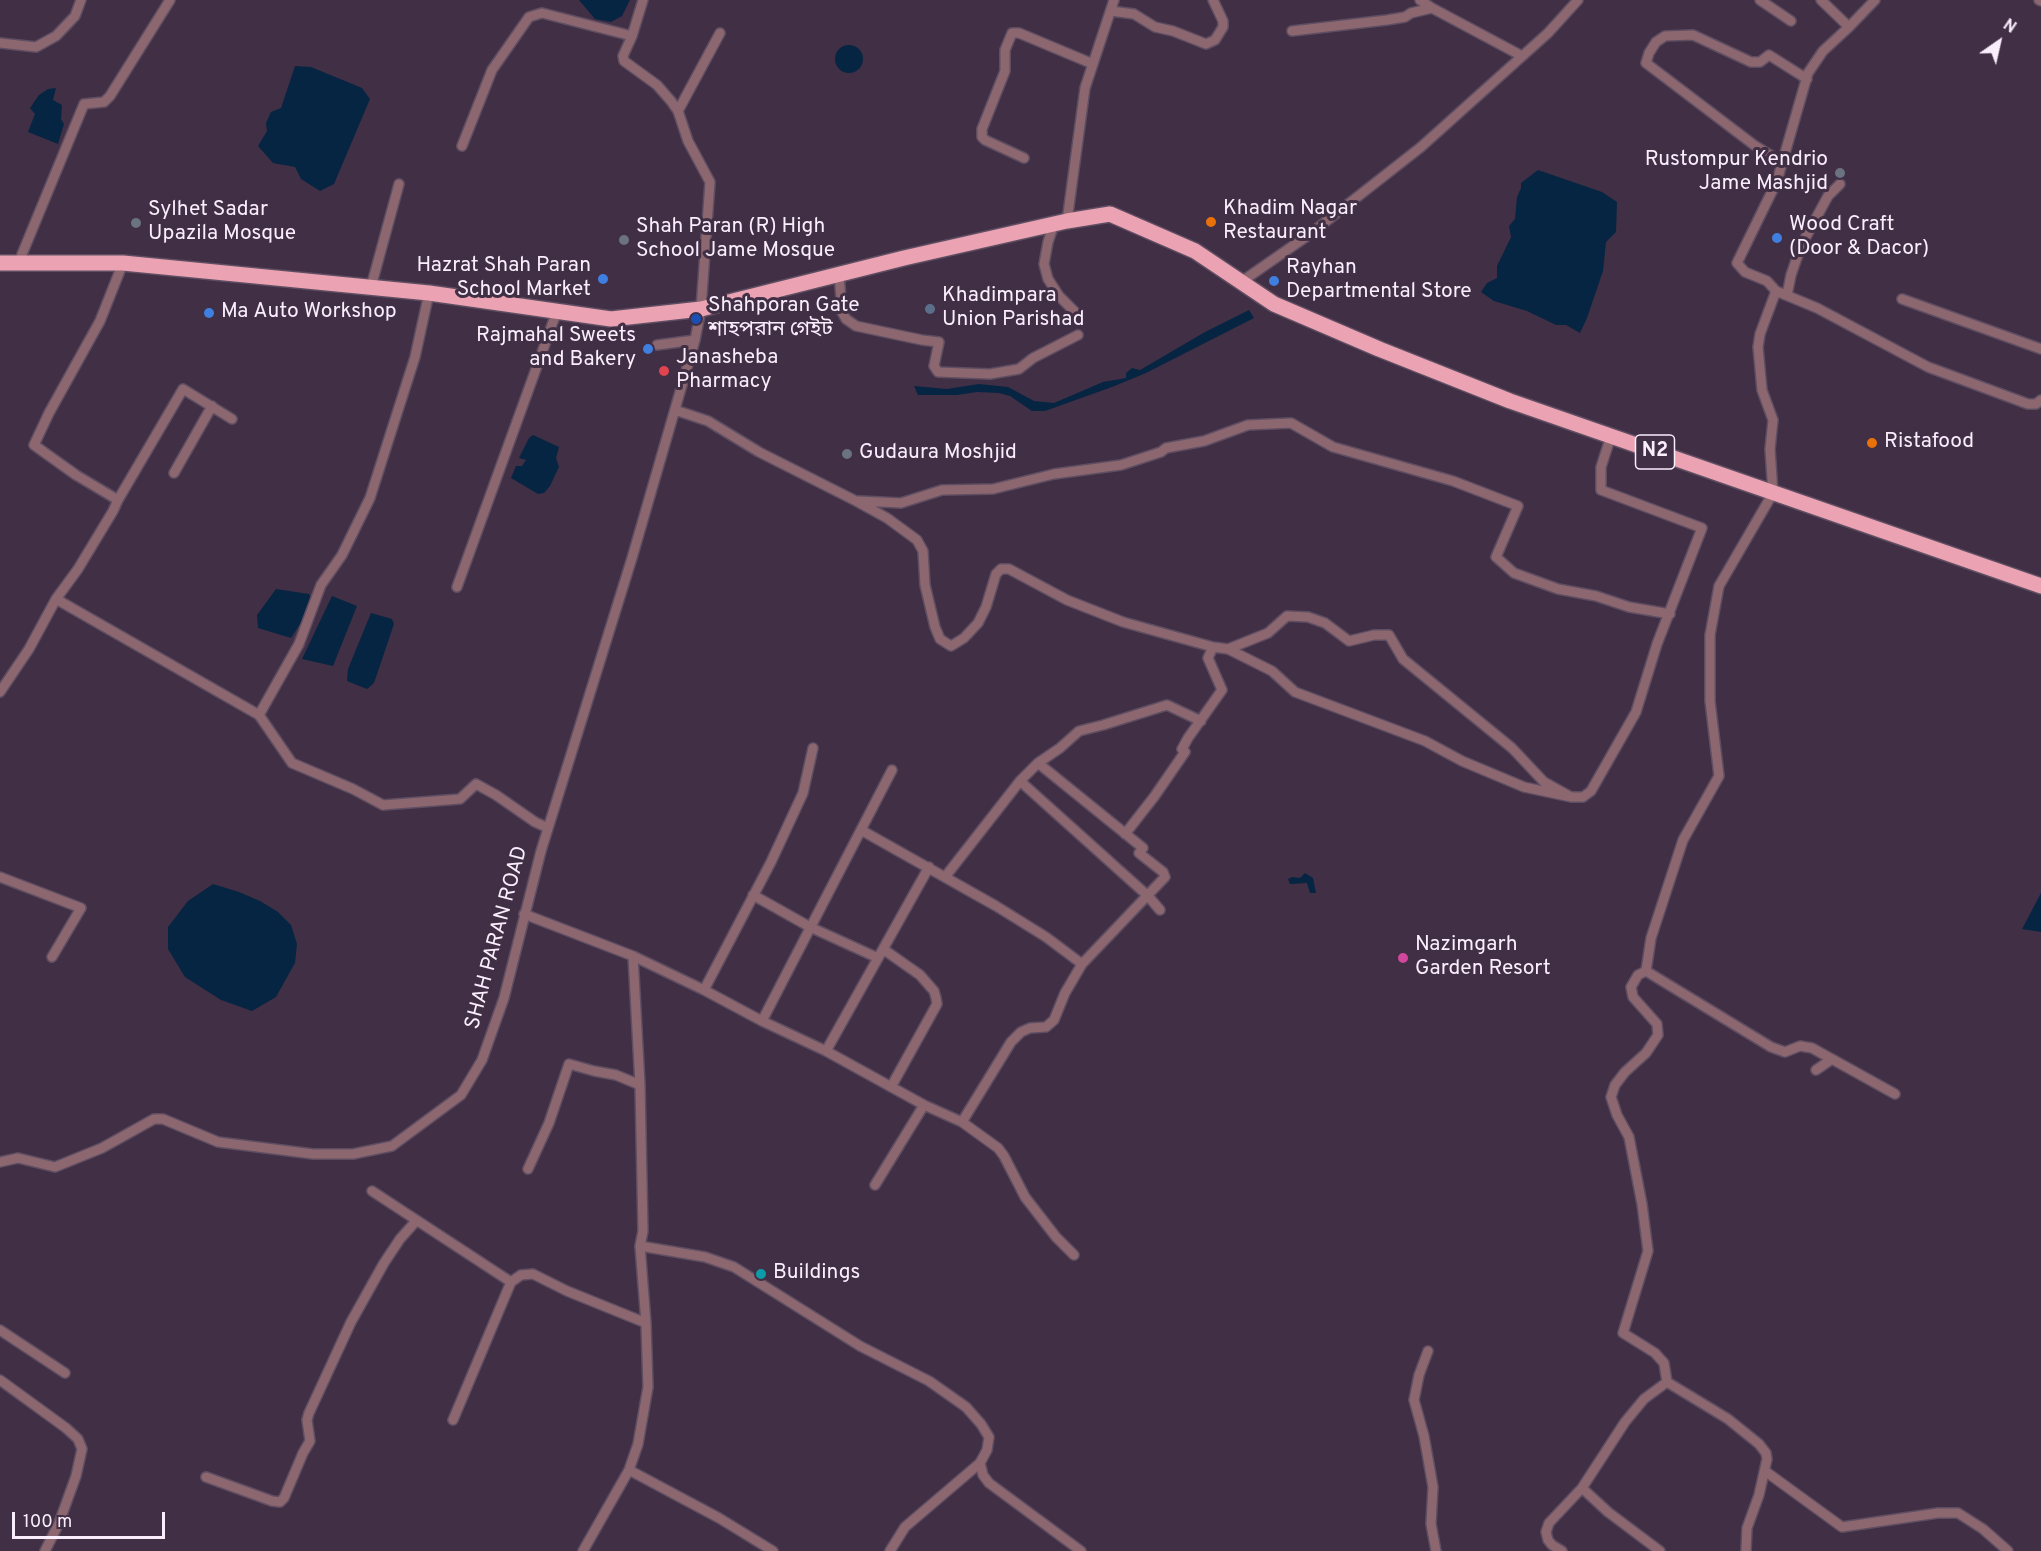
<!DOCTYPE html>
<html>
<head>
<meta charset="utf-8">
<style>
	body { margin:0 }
	#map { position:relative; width:2041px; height:1551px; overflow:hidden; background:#412f45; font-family:Overpass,sans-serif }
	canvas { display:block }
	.north { position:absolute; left:1969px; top:12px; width:60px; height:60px; -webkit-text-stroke:4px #412f45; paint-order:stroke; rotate:34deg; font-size:16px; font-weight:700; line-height:24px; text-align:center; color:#faeefc }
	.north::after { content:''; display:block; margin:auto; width:21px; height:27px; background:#faeefc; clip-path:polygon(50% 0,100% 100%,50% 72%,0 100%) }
	.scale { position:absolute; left:12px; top:1512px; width:153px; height:27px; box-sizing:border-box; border:3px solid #faeefc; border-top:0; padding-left:8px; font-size:18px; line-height:21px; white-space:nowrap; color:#faeefc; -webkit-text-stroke:4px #412f45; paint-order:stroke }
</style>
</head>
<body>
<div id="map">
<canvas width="2041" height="1551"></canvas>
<div class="north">N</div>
<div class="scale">100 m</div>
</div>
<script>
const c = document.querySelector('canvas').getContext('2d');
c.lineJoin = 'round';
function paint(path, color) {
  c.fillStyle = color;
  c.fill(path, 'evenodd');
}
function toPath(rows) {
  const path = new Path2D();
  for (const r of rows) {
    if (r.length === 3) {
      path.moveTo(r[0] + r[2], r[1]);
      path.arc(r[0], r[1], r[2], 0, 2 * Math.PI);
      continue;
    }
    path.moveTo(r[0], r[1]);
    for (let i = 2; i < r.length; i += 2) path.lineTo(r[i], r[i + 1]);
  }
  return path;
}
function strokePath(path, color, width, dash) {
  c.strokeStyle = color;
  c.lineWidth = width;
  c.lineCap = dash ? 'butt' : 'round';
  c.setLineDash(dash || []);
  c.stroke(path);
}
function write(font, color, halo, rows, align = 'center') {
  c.font = font + ' Overpass,"Noto Sans Bengali",sans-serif';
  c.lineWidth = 6;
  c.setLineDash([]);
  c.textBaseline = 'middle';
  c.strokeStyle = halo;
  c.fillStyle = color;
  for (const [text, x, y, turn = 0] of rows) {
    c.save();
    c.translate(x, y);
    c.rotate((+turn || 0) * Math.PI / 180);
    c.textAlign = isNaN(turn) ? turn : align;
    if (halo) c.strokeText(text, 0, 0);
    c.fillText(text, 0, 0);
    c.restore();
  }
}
paint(toPath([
	[579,0,630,0,622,16,611,22,595,19],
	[849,59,14],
	[295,66,311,67,362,88,370,99,334,184,320,191,301,179,295,167,273,163,258,146,267,131,266,123,271,112,281,108],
	[56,88,53,100,62,105,61,119,64,124,58,144,28,132,35,114,30,108,39,95,48,89],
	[1538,170,1602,192,1617,202,1616,232,1606,242,1603,271,1587,318,1580,333,1566,325,1556,325,1527,311,1494,301,1481,292,1487,283,1497,278,1497,266,1511,237,1509,226,1515,219,1517,197,1521,188,1521,183],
	[1249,310,1254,318,1146,373,1112,387,1045,411,1032,411,1010,396,999,393,977,392,957,395,918,395,914,386,947,389,979,384,1008,387,1034,401,1054,403,1103,382,1126,378,1126,373,1132,368,1140,370,1205,332],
	[533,435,559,447,556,458,559,467,550,486,544,493,538,494,511,478,516,466,522,466,526,460,519,458,529,438],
	[276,589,309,594,313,604,291,638,258,628,257,615],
	[332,596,357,606,333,666,302,659],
	[371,613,392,619,394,624,374,683,367,689,347,681,348,669],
	[1305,873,1313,878,1316,893,1310,893,1307,883,1290,884,1288,879,1292,877,1300,878],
	[213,884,239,892,260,901,278,912,291,925,297,944,295,963,276,997,252,1011,221,1000,185,977,168,949,168,927,188,901],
	[2041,893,2041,932,2022,929]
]), '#062542');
const minor = toPath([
	[1420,0,1432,8],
	[1760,0,1791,21],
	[1821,0,1849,27],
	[2039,0,2041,1],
	[1111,11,1134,14,1155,27,1173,31,1206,44,1215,40,1223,27,1223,21,1213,0],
	[1292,31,1387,20,1405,17,1411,13,1432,8,1522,56],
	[0,43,36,47,56,36,75,16,81,0],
	[678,111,720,33],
	[462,146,492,70,529,17,542,13,632,36],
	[1024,158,985,140,982,137,982,129,1005,71,1005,50,1012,33,1019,33,1093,64],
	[1783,163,1754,145,1646,63,1649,53,1656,42,1665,36,1693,35,1751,62,1760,62,1769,55,1807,79],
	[1067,221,1085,88,1114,0],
	[1054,224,1048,242,1044,264,1048,279,1059,296,1080,317],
	[18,264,84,104,104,102,110,96,170,0],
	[839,274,842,312,846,319,856,326,922,340,939,342,934,366,938,372,990,374,1019,369,1033,358,1078,335],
	[1241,282,1310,234,1421,147,1548,33,1578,0],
	[371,287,399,184],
	[1776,291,1817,308,1928,367,2028,404,2036,404,2041,400],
	[1787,295,1791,275,1801,246,1828,196,1840,184],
	[1902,299,2041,349],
	[657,345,695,340],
	[675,410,708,421,759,452,856,501,887,518,917,540,923,551,925,585,935,627,940,639,951,646,964,638,978,623,986,607,996,574,1001,569,1009,569,1067,600,1123,622,1213,647,1228,649,1268,633,1287,616,1308,617,1325,623,1349,641,1374,635,1389,635,1403,659,1512,748,1544,782,1571,797],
	[174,473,212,406],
	[118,500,183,389,232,419],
	[859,501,901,503,942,490,993,489,1054,474,1121,465,1161,452,1166,448,1204,441,1248,425,1291,423,1333,447,1453,481,1518,506,1496,557,1514,573,1558,589,1596,596,1629,607,1670,614],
	[457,587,557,311],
	[56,599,259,715,299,644,321,585,342,555,370,498,415,357,429,293],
	[1228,649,1272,671,1295,692,1425,741,1462,761,1524,787,1571,797,1583,797,1591,791,1636,712,1657,644,1702,528,1601,490,1601,467,1611,436],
	[0,692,29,649,56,599,78,569,113,511,118,500,76,475,34,445,49,413,100,321,123,263],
	[259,715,292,763,353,789,383,805,460,799,476,784,496,795,535,822,548,828],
	[1020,781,1148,896,1160,910],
	[861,830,996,906,1046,937,1082,964],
	[1125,834,1154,797,1185,752,1182,749,1188,738,1222,690,1208,658,1213,647],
	[0,877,81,908,52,957],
	[945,877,1020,781,1038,763,1060,748,1079,731,1103,725,1167,705,1201,721],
	[753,895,810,927,878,958],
	[524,914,633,956,704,990,762,1021,826,1051,924,1105,962,1122,998,1148,1004,1156,1025,1197,1056,1237,1074,1255],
	[883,949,920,975,934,991,936,998,937,1004,891,1087],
	[1646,971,1771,1047,1785,1052,1800,1046,1812,1048,1895,1094],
	[704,990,771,862,803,793,813,748],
	[762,1021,892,770],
	[826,1051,929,867],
	[1816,1070,1832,1059],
	[962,1122,1011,1042,1021,1032,1030,1028,1046,1027,1054,1020,1065,993,1082,964,1165,877,1163,872,1139,853,1143,848,1038,763],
	[0,1162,18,1158,55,1167,102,1148,154,1119,163,1119,218,1142,313,1154,353,1154,392,1146,461,1095,482,1060,504,998,541,851,632,558,695,340,701,309,710,182,688,141,678,111,671,101,657,85,624,61,623,56,632,36,643,0],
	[528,1169,549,1123,569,1064,594,1071,616,1075,640,1085],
	[875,1185,924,1105],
	[372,1191,511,1282],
	[640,1246,705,1257,734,1267,860,1346,929,1381,966,1407,981,1424,989,1437,987,1450,980,1463,905,1527,890,1551],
	[0,1330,65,1373],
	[1428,1351,1419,1375,1414,1400,1424,1436,1433,1487,1431,1524,1436,1551],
	[0,1380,66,1428,78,1439,82,1449,76,1476,59,1523,45,1551],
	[453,1420,511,1282,521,1275,533,1274,567,1291,646,1323],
	[980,1463,983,1475,989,1483,1081,1551],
	[629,1470,719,1518,773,1551],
	[1765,1471,1842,1527,1938,1513,1958,1513,1983,1529,2008,1551],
	[206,1477,272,1501,280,1502,284,1498,303,1453,310,1441,307,1420,309,1413,351,1322,384,1263,400,1239,416,1221],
	[1582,1488,1608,1512,1660,1551],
	[583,1551,629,1470,638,1444,648,1387,646,1323,640,1246,643,1231,640,1085,633,956],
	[1562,1551,1552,1545,1548,1540,1546,1532,1549,1523,1582,1488,1625,1422,1644,1399,1667,1382],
	[1746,1551,1747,1528,1759,1495,1767,1459,1766,1453,1759,1444,1728,1419,1667,1382,1664,1363,1655,1353,1623,1333,1648,1251,1642,1204,1629,1137,1617,1115,1611,1097,1615,1085,1625,1072,1646,1053,1658,1035,1657,1024,1633,997,1631,987,1638,975,1646,971,1651,938,1683,840,1719,776,1710,701,1710,635,1719,586,1773,493,1770,449,1773,420,1762,390,1758,347,1760,334,1776,291,1767,281,1745,272,1737,263,1777,181,1808,73,1823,51,1849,27,1875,0]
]);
const trunk = toPath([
	[0,263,123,263,429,293,611,319,701,309,904,258,1067,221,1110,214,1195,251,1274,304,1379,349,1510,401,2041,586]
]);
strokePath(minor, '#5f4e62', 12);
strokePath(trunk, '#5f4e62', 18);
strokePath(minor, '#8c676f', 9);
strokePath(trunk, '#eba2b2', 15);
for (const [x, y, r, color] of [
	[1840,173,6,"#6b7280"],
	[1211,222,6,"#e8710a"],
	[136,223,6,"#6b7280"],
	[1777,238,6,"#3f7fe0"],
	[624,240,6,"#6b7280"],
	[603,279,6,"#3f7fe0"],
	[1274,281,6,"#3f7fe0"],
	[930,309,6,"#5c6f8a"],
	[209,313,6,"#3f7fe0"],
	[696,319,6,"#1a4fb4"],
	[648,349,6,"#3f7fe0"],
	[664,371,6,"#e0444e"],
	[1872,443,6,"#e8710a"],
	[847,454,6,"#6b7280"],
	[1403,958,6,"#d1479c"],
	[761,1274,6,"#0f9aa8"]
]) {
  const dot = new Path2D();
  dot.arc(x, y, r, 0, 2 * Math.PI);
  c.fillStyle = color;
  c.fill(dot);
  strokePath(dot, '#412f45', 2);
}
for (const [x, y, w] of [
	[1655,452,39]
]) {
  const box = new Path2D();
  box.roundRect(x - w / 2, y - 17, w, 34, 4.5);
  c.fillStyle = '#412f45';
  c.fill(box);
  strokePath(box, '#faeefc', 1.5);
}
write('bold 20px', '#faeefc', null, [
	["N2",1655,452]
]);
write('21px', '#faeefc', '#412f45', [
	["Rustompur Kendrio",1828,161,"right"],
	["Jame Mashjid",1828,185,"right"],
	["Khadim Nagar",1223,210],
	["Restaurant",1223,234],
	["Sylhet Sadar",148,211],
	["Upazila Mosque",148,235],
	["Wood Craft",1789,226],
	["(Door & Dacor)",1789,250],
	["Shah Paran (R) High",636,228],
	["School Jame Mosque",636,252],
	["Hazrat Shah Paran",591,267,"right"],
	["School Market",591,291,"right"],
	["Rayhan",1286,269],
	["Departmental Store",1286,293],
	["Khadimpara",942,297],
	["Union Parishad",942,321],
	["Shahporan Gate",708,307],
	["শাহপরান গেইট",708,331],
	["Ma Auto Workshop",221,313],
	["Rajmahal Sweets",636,337,"right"],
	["and Bakery",636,361,"right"],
	["Janasheba",676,359],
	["Pharmacy",676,383],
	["Ristafood",1884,443],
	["Gudaura Moshjid",859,454],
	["Nazimgarh",1415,946],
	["Garden Resort",1415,970],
	["Buildings",773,1274]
], 'left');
write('21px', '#faeefc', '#412f45', [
	["SHAH PARAN ROAD",498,938,-75]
]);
</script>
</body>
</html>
